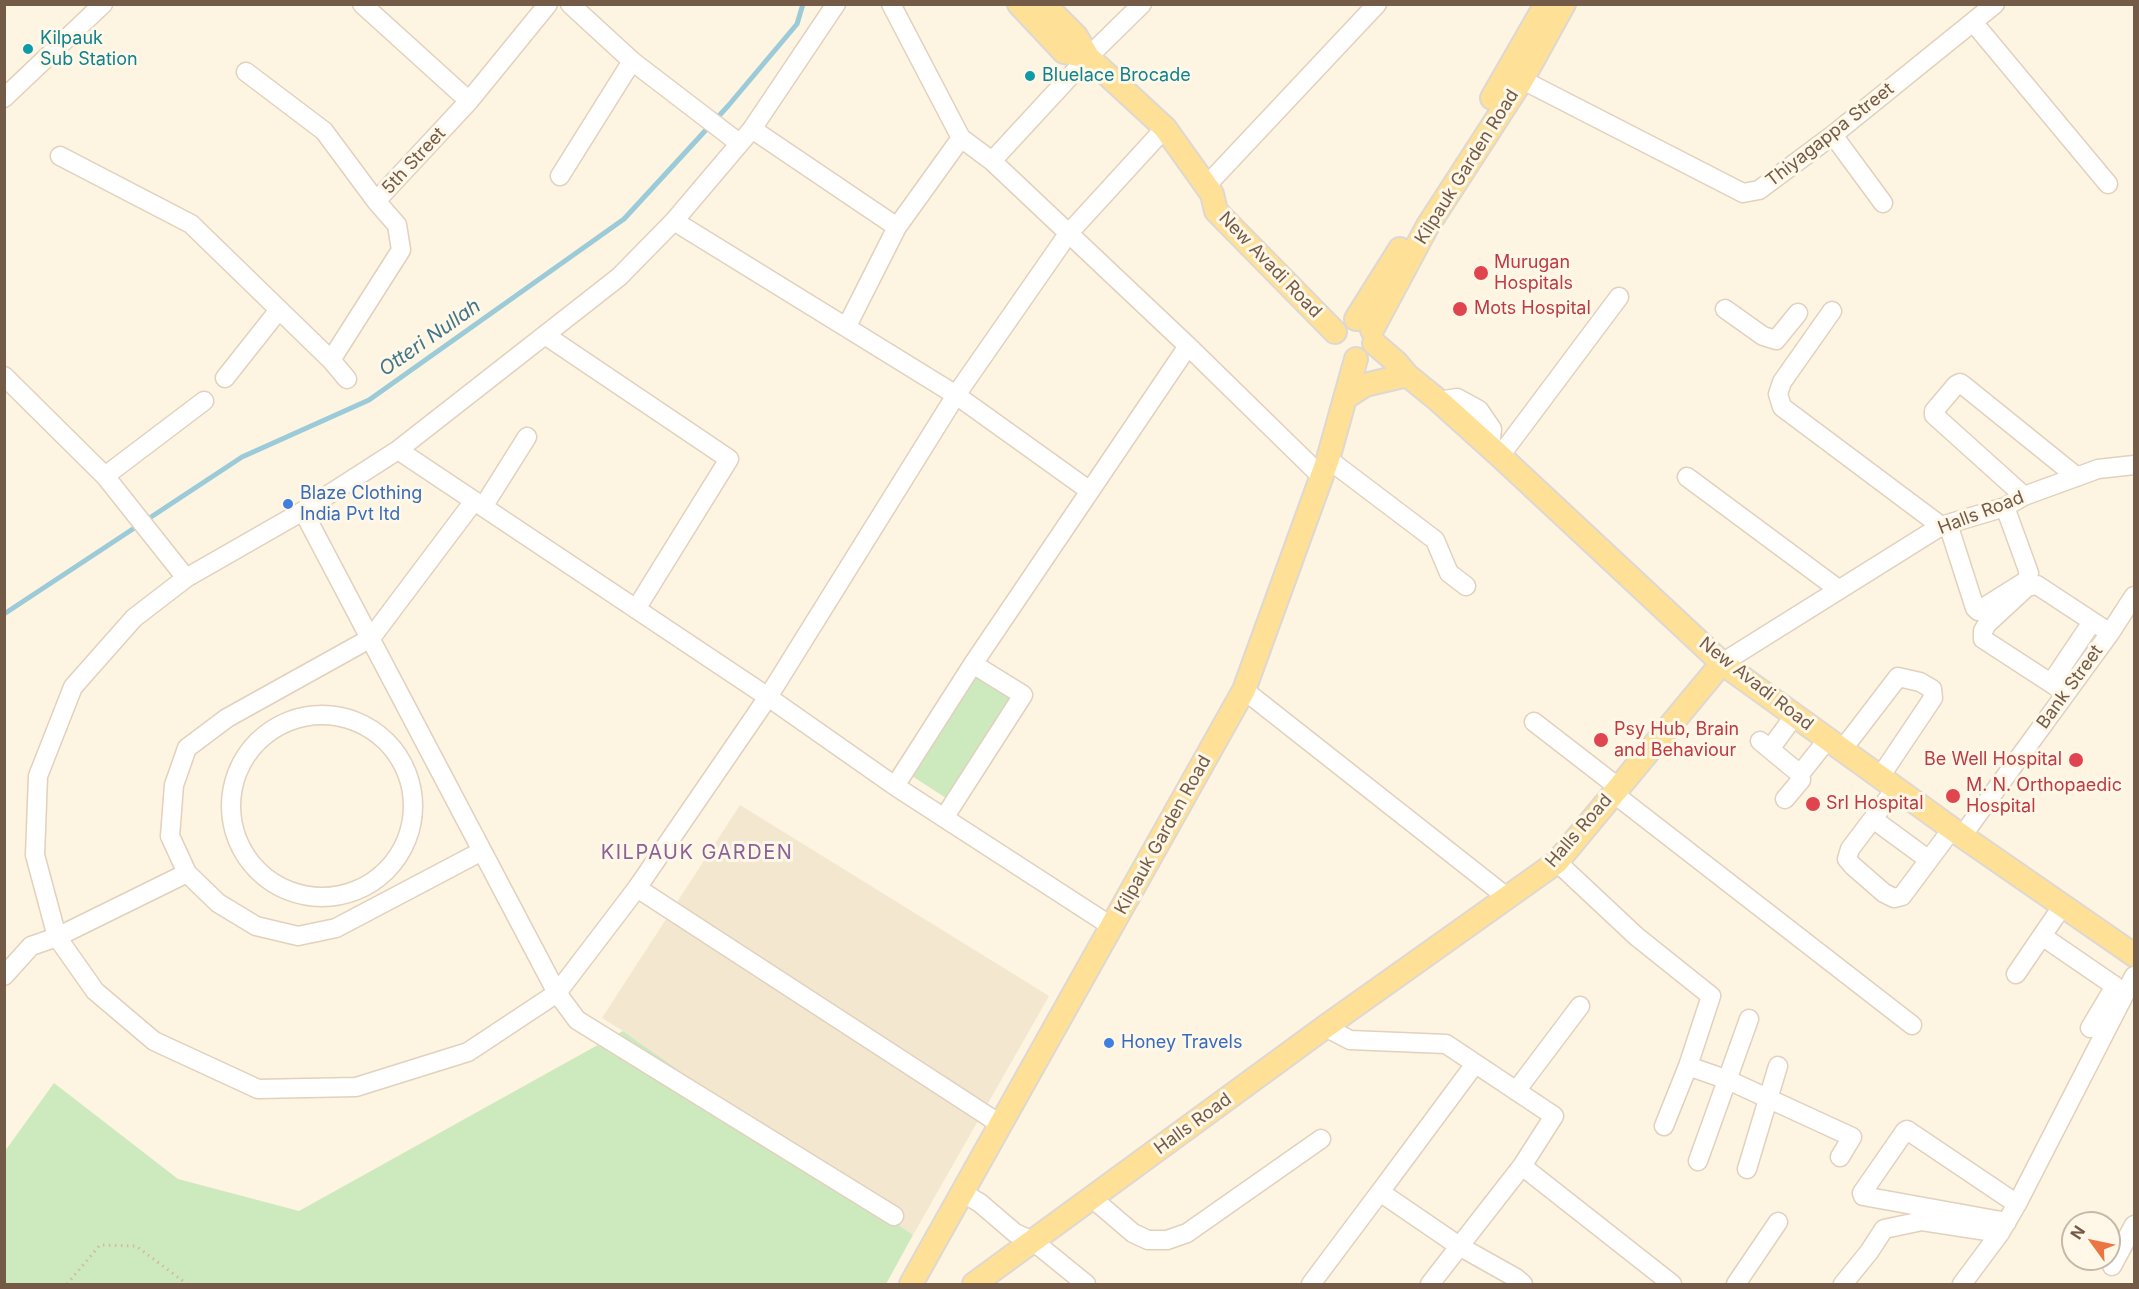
<!DOCTYPE html>
<html>
<head>
<meta charset="utf-8">
<style>
	body { margin:0 }
	#map { position:relative; width:2139px; height:1289px; overflow:hidden; background:#fdf4e1; font-family:Inter,sans-serif }
	canvas { display:block }
	.frame { position:absolute; inset:0; border:6px solid #745b47; pointer-events:none }
	.north { position:absolute; left:2061px; top:1211px; width:60px; height:60px; box-sizing:border-box; background:#fff8e8; border:2px solid #c7b9a8; border-radius:50%; rotate:303deg; font-size:16px; font-weight:700; line-height:24px; text-align:center; color:#745b47 }
	.north::after { content:''; display:block; margin:auto; width:21px; height:27px; background:#eb7642; clip-path:polygon(50% 0,100% 100%,50% 72%,0 100%) }
</style>
</head>
<body>
<div id="map">
<canvas width="2139" height="1289"></canvas>
<div class="frame"></div>
<div class="north">N</div>
</div>
<script>
const c = document.querySelector('canvas').getContext('2d');
c.lineJoin = 'round';
function paint(path, color) {
  c.fillStyle = color;
  c.fill(path, 'evenodd');
}
function toPath(rows) {
  const path = new Path2D();
  for (const r of rows) {
    if (r.length === 3) {
      path.moveTo(r[0] + r[2], r[1]);
      path.arc(r[0], r[1], r[2], 0, 2 * Math.PI);
      continue;
    }
    path.moveTo(r[0], r[1]);
    for (let i = 2; i < r.length; i += 2) path.lineTo(r[i], r[i + 1]);
  }
  return path;
}
function strokePath(path, color, width, dash) {
  c.strokeStyle = color;
  c.lineWidth = width;
  c.lineCap = dash ? 'butt' : 'round';
  c.setLineDash(dash || []);
  c.stroke(path);
}
function write(font, color, halo, rows, align = 'center') {
  c.font = font + ' Inter,sans-serif';
  c.lineWidth = 6;
  c.setLineDash([]);
  c.textBaseline = 'middle';
  c.strokeStyle = halo;
  c.fillStyle = color;
  for (const [text, x, y, turn = 0] of rows) {
    c.save();
    c.translate(x, y);
    c.rotate((+turn || 0) * Math.PI / 180);
    c.textAlign = isNaN(turn) ? turn : align;
    if (halo) c.strokeText(text, 0, 0);
    c.fillText(text, 0, 0);
    c.restore();
  }
}
paint(toPath([
	[740,805,1049,996,913,1235,623,1031,602,1018]
]), '#f4e7cf');
paint(toPath([
	[977,676,1011,698,946,798,912,776],
	[623,1031,913,1235,886,1284,5,1284,5,1151,54,1083,178,1179,299,1211]
]), '#cdeabf');
strokePath(toPath([
	[4,614,242,457,369,400,624,219,728,106,797,24,803,4]
]), '#9bcad8', 5);
const minor = toPath([
	[362,4,469,101],
	[570,4,632,61,739,143],
	[836,4,752,129,674,221,619,277,398,450,303,511,186,578,134,618,73,687,38,776,35,855,57,937,95,991,154,1041,258,1089,356,1087,468,1052,557,993,637,888,768,697,956,395,1068,234,1165,128],
	[891,4,961,138,992,161,1188,346,1322,477],
	[1973,22,2108,184],
	[246,72,324,131,376,201],
	[1511,74,1743,193,1759,190,1833,135,1995,4],
	[4,98,103,4],
	[752,129,897,227],
	[1833,135,1883,203],
	[60,156,191,224,331,360,347,379],
	[992,161,1088,57,1142,4],
	[560,176,632,61],
	[1206,186,1377,4],
	[674,221,956,395,1090,491],
	[1725,309,1763,336,1776,340,1798,313],
	[1832,311,1782,382,1778,394,1782,407,1941,526],
	[847,326,897,227,961,138],
	[545,335,729,459,636,609],
	[331,360,401,250,397,225,376,201,469,101,548,4],
	[4,376,105,476,186,578],
	[225,378,278,311],
	[1439,401,1457,398,1479,410,1492,429,1490,447],
	[398,450,768,697,895,786,1111,926],
	[1500,456,1619,297],
	[1328,459,1435,540,1449,573,1466,586],
	[105,476,204,401],
	[1687,477,1838,589],
	[2024,496,1934,415,1934,411,1956,385,1960,383,1963,385,2077,477],
	[474,501,371,638,227,718,187,748,174,785,170,836,187,873,218,903,256,926,298,936,336,928,482,851],
	[483,507,527,437],
	[303,511,557,993,577,1020,894,1216],
	[1948,524,1975,608,1978,611,2026,581,2029,573,2005,507],
	[1722,663,1941,526,2005,507,2024,496,2098,469,2134,465],
	[2051,683,2092,622],
	[1244,690,1508,898],
	[2066,693,1983,639,1983,631,1987,624,2027,587,2037,585,2110,633],
	[322,806,91],
	[1534,722,1618,787],
	[1760,741,1800,774,1801,780,1785,799],
	[1770,749,1795,715],
	[1842,750,1898,677,1920,682,1932,689,1933,698,1880,777],
	[1800,774,1828,739],
	[895,786,973,664,1188,346],
	[1896,788,1850,849,1847,859,1853,866,1884,893,1894,898,1902,896,1952,829],
	[1613,793,1912,1025],
	[944,818,1023,695,973,664],
	[1873,819,1929,860],
	[1962,836,2110,633,2134,596],
	[1557,862,1636,936,1711,996,1688,1066,1664,1126],
	[637,888,1000,1124],
	[2042,936,2115,986,2090,1028],
	[2016,974,2063,905],
	[4,976,31,946,57,937,187,873],
	[1325,1027,1350,1040,1446,1044,1554,1116,1522,1166,1430,1284],
	[1475,1064,1380,1192,1459,1246,1516,1278,1523,1284],
	[1688,1066,1728,1080,1852,1137,1840,1157],
	[1516,1091,1580,1006],
	[1698,1161,1749,1019],
	[1522,1166,1672,1284],
	[1747,1169,1778,1066],
	[963,1193,980,1203,1015,1233,1033,1241,1086,1284],
	[1092,1198,1133,1233,1148,1240,1167,1240,1187,1233,1321,1139],
	[2007,1222,1863,1196,1862,1193,1905,1131,1907,1130,2017,1204],
	[2112,1266,2134,1225],
	[1311,1284,1380,1192],
	[1736,1284,1778,1222],
	[1843,1284,1869,1252,1884,1229,1922,1221,2000,1233],
	[1962,1284,2000,1233,2017,1204,2134,976]
]);
const major = toPath([
	[1019,4,1064,52,1088,57],
	[1044,4,1076,36,1088,57,1165,128,1212,194,1216,211,1335,332],
	[1492,98,1546,4],
	[1356,319,1400,249],
	[1372,330,1427,227,1522,80,1564,4],
	[1374,343,1396,362,1407,375,1439,401,1500,456,1722,663,1962,836,2134,955],
	[1345,398,1365,385,1407,375],
	[911,1284,1244,690,1328,459,1356,359],
	[974,1284,1325,1027,1557,862,1722,663]
]);
strokePath(minor, '#e1d1bd', 21);
strokePath(major, '#ded8d3', 26);
strokePath(toPath([
	[67,1284,100,1245,136,1246,187,1284]
]), '#d7b89b', 3, [1.5, 4.5]);
strokePath(minor, '#fff', 18);
strokePath(major, '#fee097', 22);
for (const [x, y, r, color] of [
	[28,49,6,"#0f9aa8"],
	[1030,76,6,"#0f9aa8"],
	[1481,273,8,"#e0444e"],
	[1460,309,8,"#e0444e"],
	[288,504,6,"#3f7fe0"],
	[1601,740,8,"#e0444e"],
	[2076,760,8,"#e0444e"],
	[1953,796,8,"#e0444e"],
	[1813,804,8,"#e0444e"],
	[1109,1043,6,"#3f7fe0"]
]) {
  const dot = new Path2D();
  dot.arc(x, y, r, 0, 2 * Math.PI);
  c.fillStyle = color;
  c.fill(dot);
  strokePath(dot, '#fff8e8', 2);
}
write('18px', '#0d838f', '#fff8e8', [
	["Kilpauk",40,39],
	["Sub Station",40,60],
	["Bluelace Brocade",1042,76]
], 'left');
write('18px', '#745b47', '#fff8e8', [
	["Thiyagappa Street",1830,135,-38],
	["5th Street",414,161,-47],
	["Kilpauk Garden Road",1467,167,-58],
	["New Avadi Road",1270,265,46],
	["Halls Road",1981,513,-21],
	["New Avadi Road",1756,684,38],
	["Bank Street",2070,687,-54],
	["Halls Road",1579,831,-49],
	["Kilpauk Garden Road",1163,835,-61],
	["Halls Road",1193,1124,-36]
]);
write('18px', '#be3a42', '#fff8e8', [
	["Murugan",1494,263],
	["Hospitals",1494,284],
	["Mots Hospital",1474,309],
	["Psy Hub, Brain",1614,730],
	["and Behaviour",1614,751],
	["Be Well Hospital",2062,760,"right"],
	["M. N. Orthopaedic",1966,786],
	["Hospital",1966,807],
	["Srl Hospital",1826,804]
], 'left');
write('18px', '#366cbe', '#fff8e8', [
	["Blaze Clothing",300,494],
	["India Pvt ltd",300,515],
	["Honey Travels",1121,1043]
], 'left');
write('italic 20px', '#417689', '#fff8e8', [
	["Otteri Nullah",430,338,-35]
]);
c.letterSpacing = '1.5px';
write('20px', '#8b6298', '#fff8e8', [
	["KILPAUK GARDEN",697,853]
]);
c.letterSpacing = '0px';
</script>
</body>
</html>
